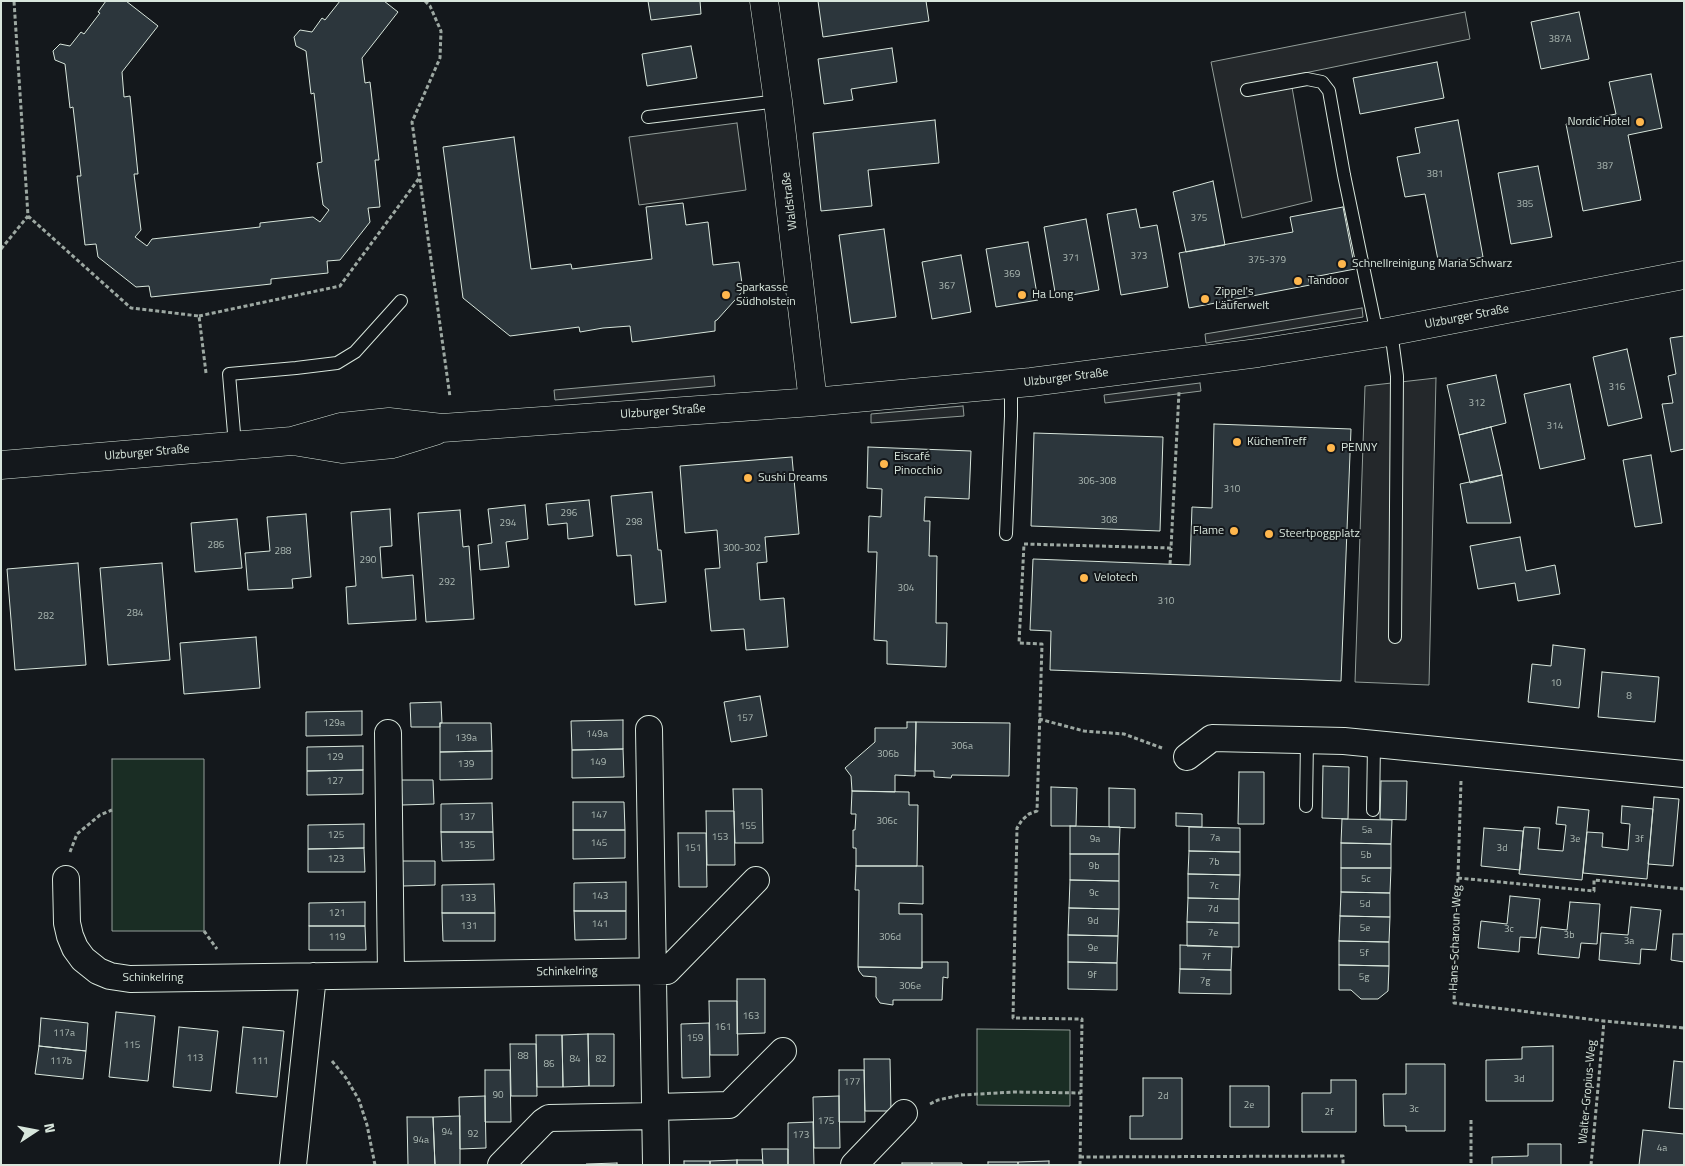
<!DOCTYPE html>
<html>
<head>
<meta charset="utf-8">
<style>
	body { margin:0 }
	#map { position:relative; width:1685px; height:1166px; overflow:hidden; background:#14181c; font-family:"Titillium Web",sans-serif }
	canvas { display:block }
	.frame { position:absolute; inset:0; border:2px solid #d8e6dc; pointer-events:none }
	.north { position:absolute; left:10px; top:1106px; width:50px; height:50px; -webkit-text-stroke:4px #14181c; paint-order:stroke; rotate:79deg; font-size:14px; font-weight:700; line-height:20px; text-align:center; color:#d8e6dc }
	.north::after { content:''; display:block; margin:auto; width:18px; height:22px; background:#d8e6dc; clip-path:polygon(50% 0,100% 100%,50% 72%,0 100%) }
</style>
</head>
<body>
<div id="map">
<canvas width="1685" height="1166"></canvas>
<div class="frame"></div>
<div class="north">N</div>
</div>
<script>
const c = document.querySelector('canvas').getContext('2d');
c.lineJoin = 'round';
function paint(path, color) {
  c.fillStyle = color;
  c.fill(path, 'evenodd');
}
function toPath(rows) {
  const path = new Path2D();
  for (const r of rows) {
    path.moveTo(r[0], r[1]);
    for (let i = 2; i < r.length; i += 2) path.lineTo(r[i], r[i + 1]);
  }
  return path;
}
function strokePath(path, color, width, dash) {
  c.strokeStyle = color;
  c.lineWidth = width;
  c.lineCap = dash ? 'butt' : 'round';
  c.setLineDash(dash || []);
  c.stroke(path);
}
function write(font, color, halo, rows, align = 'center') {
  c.font = font + ' "Titillium Web",sans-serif';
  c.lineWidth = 4;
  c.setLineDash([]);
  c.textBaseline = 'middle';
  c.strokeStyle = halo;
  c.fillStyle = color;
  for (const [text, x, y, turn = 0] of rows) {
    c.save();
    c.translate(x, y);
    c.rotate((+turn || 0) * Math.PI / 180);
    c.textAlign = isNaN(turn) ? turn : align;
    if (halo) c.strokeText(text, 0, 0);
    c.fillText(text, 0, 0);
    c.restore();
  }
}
const green = toPath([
	[112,759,204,759,204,931,112,931,112,759],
	[977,1029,1070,1030,1070,1106,977,1105,977,1029]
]);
paint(green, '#1a2d24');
strokePath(green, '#939e99', 1);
const parking = toPath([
	[1465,12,1470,39,1290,76,1312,201,1242,218,1211,62,1465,12],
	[737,123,746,190,639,205,629,137,737,123],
	[1362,308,1363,317,1206,343,1205,334,1362,308],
	[714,376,715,386,555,400,554,390,714,376],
	[1436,378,1429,685,1355,682,1365,386,1436,378],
	[1200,383,1201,391,1105,403,1104,395,1200,383],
	[963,406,964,416,871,423,871,414,963,406]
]);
paint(parking, '#24282b');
strokePath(parking, '#939e99', 1);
const building = toPath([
	[106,1,126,1,158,26,122,72,124,97,130,96,138,174,134,174,141,230,135,237,147,246,152,239,260,227,260,223,313,217,320,222,329,210,323,205,317,163,322,162,314,93,311,94,306,51,296,46,294,37,300,30,312,32,322,18,325,20,340,1,384,1,398,12,362,58,365,83,370,82,379,160,375,160,380,207,368,208,370,222,340,260,327,261,328,273,271,279,271,284,151,297,149,286,136,287,98,257,96,244,85,245,77,176,81,176,73,107,70,108,65,64,55,60,53,51,60,44,70,46,81,32,84,34,100,13,98,12,106,1],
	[648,1,700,1,701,14,651,20,648,1],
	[818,1,926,1,929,21,823,37,818,1],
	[1579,12,1589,59,1541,69,1531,22,1579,12],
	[691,46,697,78,647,86,642,54,691,46],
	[892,48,897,82,851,89,853,100,824,104,818,59,892,48],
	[1437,62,1444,98,1360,114,1353,78,1437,62],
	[1651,74,1662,128,1628,135,1641,200,1583,211,1566,124,1616,114,1609,82,1651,74],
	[935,120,939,163,868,170,872,206,821,211,813,133,935,120],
	[1458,120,1483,257,1439,265,1425,194,1405,197,1397,157,1420,153,1415,128,1458,120],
	[514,137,531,269,571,264,572,269,652,259,646,207,683,203,686,225,708,222,713,265,739,262,743,291,717,320,715,321,715,331,632,342,630,326,603,328,580,332,579,327,510,336,463,298,443,147,514,137],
	[1538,166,1552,237,1511,244,1498,173,1538,166],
	[1213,181,1225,245,1186,252,1173,192,1213,181],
	[1343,207,1355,269,1308,278,1310,285,1189,308,1179,253,1293,232,1290,217,1343,207],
	[1136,209,1140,228,1157,225,1168,287,1121,295,1107,214,1136,209],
	[1086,219,1099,290,1056,298,1044,227,1086,219],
	[884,229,896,317,851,323,839,235,884,229],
	[1028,242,1038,300,996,307,986,249,1028,242],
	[961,255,971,312,932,319,922,262,961,255],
	[1684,336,1684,449,1671,452,1662,404,1673,403,1668,376,1676,374,1670,338,1684,336],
	[1627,349,1642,418,1608,426,1593,357,1627,349],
	[1496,375,1506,423,1459,435,1447,385,1496,375],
	[1570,384,1585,459,1540,469,1524,394,1570,384],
	[1214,424,1351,429,1341,681,1050,670,1051,631,1030,630,1033,559,1190,565,1192,507,1212,508,1214,424],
	[1491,427,1502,475,1470,483,1459,435,1491,427],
	[1034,433,1163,437,1160,531,1031,526,1034,433],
	[868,447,971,451,969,499,925,497,924,521,930,521,929,556,937,556,936,623,947,623,946,667,887,664,887,641,874,640,877,552,868,552,869,516,881,517,882,489,867,488,868,447],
	[1651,455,1662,523,1635,527,1623,460,1651,455],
	[792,457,799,534,765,537,767,562,757,563,760,600,784,598,788,647,746,650,744,629,711,631,705,569,720,568,717,530,685,533,680,466,792,457],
	[1502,475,1511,523,1467,523,1460,484,1502,475],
	[652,492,658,550,661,550,666,602,635,605,631,555,617,556,611,496,652,492],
	[589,500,593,536,568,539,567,523,548,525,546,504,589,500],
	[525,505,528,539,506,542,509,567,480,570,478,545,492,543,488,509,525,505],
	[390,509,392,546,380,547,382,578,413,575,416,620,348,624,346,587,356,586,351,512,390,509],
	[460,510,463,547,469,546,474,619,426,622,418,513,460,510],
	[306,514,311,577,292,579,293,588,248,590,245,553,270,551,267,517,306,514],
	[237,519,242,568,195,572,191,523,237,519],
	[1520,537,1526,571,1555,565,1560,594,1518,601,1515,583,1478,589,1470,546,1520,537],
	[78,563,86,665,15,670,7,569,78,563],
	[162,563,170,660,108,665,100,568,162,563],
	[256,637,260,688,184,694,180,643,256,637],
	[1553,645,1585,649,1579,708,1528,702,1532,664,1551,666,1553,645],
	[1602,672,1659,677,1655,722,1598,717,1602,672],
	[760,696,767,736,731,742,724,702,760,696],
	[441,702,442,723,440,723,440,727,411,727,410,703,441,702],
	[362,711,362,735,306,736,306,712,362,711],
	[623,720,623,749,572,750,571,721,623,720],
	[907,722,916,722,915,776,895,775,895,792,852,791,851,776,845,768,875,742,875,728,907,728,907,722],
	[916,722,1010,723,1009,776,952,775,951,778,934,777,934,771,915,771,916,722],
	[440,723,491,723,492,751,440,752,440,723],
	[363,746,363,770,307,771,307,747,363,746],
	[623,749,624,777,572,778,572,750,623,749],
	[492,751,492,779,440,780,440,752,492,751],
	[1323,766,1349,767,1348,819,1322,818,1323,766],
	[363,770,363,794,307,795,307,771,363,770],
	[1239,772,1264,772,1264,824,1238,824,1239,772],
	[401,780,433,780,434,804,402,805,401,780],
	[1381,781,1407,781,1406,820,1380,819,1381,781],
	[1051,787,1077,788,1076,826,1051,826,1051,787],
	[1109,788,1135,789,1135,828,1109,827,1109,788],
	[733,789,762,789,763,843,735,843,733,789],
	[852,791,909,792,909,805,918,805,917,866,856,866,856,848,853,848,853,830,855,830,856,814,851,814,852,791],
	[1654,797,1679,799,1673,866,1648,864,1654,797],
	[573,802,624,802,625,830,573,830,573,802],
	[492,803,493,832,441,832,441,804,492,803],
	[1622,806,1653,809,1647,879,1583,873,1587,832,1603,833,1602,847,1628,850,1630,824,1621,823,1622,806],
	[1558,807,1589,810,1582,880,1519,874,1524,827,1540,828,1538,849,1563,851,1566,825,1556,824,1558,807],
	[706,811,734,811,735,865,707,865,706,811],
	[1176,813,1202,814,1202,827,1176,826,1176,813],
	[1342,819,1392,820,1391,844,1341,843,1342,819],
	[364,824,364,848,308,849,308,825,364,824],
	[1070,826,1120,827,1119,854,1070,854,1070,826],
	[1189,827,1240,828,1240,852,1189,851,1189,827],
	[1484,828,1523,831,1520,870,1481,866,1484,828],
	[573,830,625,830,625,858,573,859,573,830],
	[441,832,493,832,494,860,442,861,441,832],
	[678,833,706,833,707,887,679,887,678,833],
	[1341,843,1391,844,1391,868,1341,868,1341,843],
	[364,848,365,872,308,872,308,849,364,848],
	[1189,851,1240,852,1240,875,1188,874,1189,851],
	[1070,854,1119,854,1119,881,1070,880,1070,854],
	[402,861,435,861,435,885,403,886,402,861],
	[856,866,923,866,923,904,899,903,899,914,922,914,922,968,858,967,859,890,855,890,856,866],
	[1341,868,1391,868,1390,893,1341,892,1341,868],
	[1188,874,1240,875,1239,899,1188,898,1188,874],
	[1070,880,1119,881,1119,909,1069,908,1070,880],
	[626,882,626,911,574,911,574,883,626,882],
	[494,884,495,913,442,913,442,885,494,884],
	[1341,892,1390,893,1390,917,1340,916,1341,892],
	[1510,896,1540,899,1536,938,1520,937,1519,952,1478,948,1481,921,1507,924,1510,896],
	[1188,898,1239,899,1239,923,1187,922,1188,898],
	[365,902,365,926,309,926,309,903,365,902],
	[1570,902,1600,904,1597,944,1581,943,1579,958,1538,954,1541,927,1567,930,1570,902],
	[1631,907,1661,910,1656,950,1641,949,1640,964,1599,960,1601,933,1628,935,1631,907],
	[1069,908,1119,909,1118,936,1068,935,1069,908],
	[574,911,626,911,626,939,575,940,574,911],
	[442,913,495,913,495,941,443,941,442,913],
	[1340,916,1390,917,1389,942,1339,941,1340,916],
	[1187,922,1239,923,1239,947,1187,946,1187,922],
	[309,926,365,926,366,950,309,950,309,926],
	[1673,934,1684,934,1684,962,1671,960,1673,934],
	[1068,935,1118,936,1117,963,1068,962,1068,935],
	[1339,941,1389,942,1389,966,1339,965,1339,941],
	[1180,945,1232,947,1231,970,1180,969,1180,945],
	[922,962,948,962,948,978,943,977,942,1000,893,1000,893,1005,880,1003,876,997,876,977,863,976,859,971,858,967,922,968,922,962],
	[1068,962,1117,963,1117,990,1068,989,1068,962],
	[1339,965,1389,966,1388,991,1378,999,1361,999,1351,990,1339,990,1339,965],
	[1180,969,1231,970,1231,994,1179,993,1180,969],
	[737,979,765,979,765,1033,737,1034,737,979],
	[709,1001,737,1001,738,1055,710,1055,709,1001],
	[116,1012,155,1016,148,1081,109,1077,116,1012],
	[41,1018,88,1023,86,1051,39,1046,41,1018],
	[709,1023,710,1077,682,1078,681,1024,709,1023],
	[179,1027,218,1031,211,1091,173,1087,179,1027],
	[243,1027,284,1031,277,1097,236,1093,243,1027],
	[588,1034,589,1086,563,1087,562,1035,588,1034],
	[588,1034,614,1034,614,1086,589,1086,588,1034],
	[536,1035,562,1035,563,1087,537,1087,536,1035],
	[510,1044,536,1044,537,1096,511,1096,510,1044],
	[39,1046,86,1051,83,1079,35,1074,39,1046],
	[1553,1046,1553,1101,1486,1101,1486,1060,1522,1059,1522,1047,1553,1046],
	[864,1059,890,1059,891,1111,865,1111,864,1059],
	[1674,1061,1684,1062,1684,1109,1669,1108,1674,1061],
	[1406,1064,1445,1064,1445,1131,1406,1131,1406,1126,1384,1126,1383,1094,1406,1094,1406,1064],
	[485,1070,510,1070,511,1122,485,1122,485,1070],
	[839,1070,864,1070,865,1122,839,1122,839,1070],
	[1143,1078,1182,1078,1182,1139,1130,1139,1130,1116,1143,1116,1143,1078],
	[1331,1080,1356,1080,1356,1132,1302,1132,1302,1093,1331,1093,1331,1080],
	[1230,1086,1269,1086,1269,1127,1230,1127,1230,1086],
	[485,1096,486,1148,460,1149,459,1097,485,1096],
	[839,1096,840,1148,814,1148,813,1097,839,1096],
	[460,1116,460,1165,435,1165,433,1117,460,1116],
	[407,1117,433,1117,435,1165,408,1165,407,1117],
	[813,1122,814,1165,788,1165,788,1123,813,1122],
	[1643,1130,1684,1134,1684,1165,1639,1165,1643,1130],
	[1528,1144,1561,1144,1561,1165,1492,1165,1492,1157,1528,1156,1528,1144],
	[762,1149,788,1149,788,1165,763,1165,762,1149],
	[737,1160,762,1160,763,1165,737,1165,737,1160],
	[737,1160,737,1165,710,1165,710,1161,737,1160],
	[684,1161,710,1161,710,1165,684,1165,684,1161],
	[1049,1161,1049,1165,1018,1165,1018,1162,1049,1161],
	[988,1162,1018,1162,1018,1165,988,1165,988,1162],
	[617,1163,617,1165,586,1165,586,1164,617,1163],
	[902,1163,932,1163,932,1165,902,1165,902,1163],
	[932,1163,962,1163,962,1165,932,1165,932,1163]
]);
paint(building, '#2c363c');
strokePath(building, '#d8e6dc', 1);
const lane = toPath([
	[1247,90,1307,79,1322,82,1329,91,1344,175,1377,334],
	[648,117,778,101],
	[1391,331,1397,376,1395,637],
	[235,445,229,374,296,368,337,363,355,352,401,301],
	[1006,534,1011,416,1011,384],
	[1306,806,1307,740],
	[1373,810,1374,744]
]);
const street = toPath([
	[649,729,656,1165],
	[388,733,391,975],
	[1187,757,1212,738,1344,741,1684,774],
	[66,879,67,923,70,936,75,948,83,959,98,971,110,976,130,979,667,971,756,880],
	[655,1107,729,1105,783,1051],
	[293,1165,313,976],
	[501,1165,543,1122,549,1118,655,1116],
	[854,1165,904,1113]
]);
const secondary = toPath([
	[764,1,778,101,813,402],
	[299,442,342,449,393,444,435,431],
	[1,465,292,441,341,427,389,422,442,428,813,402,1031,382,1258,353,1377,334,1684,275]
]);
strokePath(lane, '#d8e6dc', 14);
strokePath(street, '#d8e6dc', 28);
strokePath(secondary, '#d8e6dc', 29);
strokePath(toPath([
	[425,1,430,6,441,31,440,58,412,122,450,397],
	[28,216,131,308,199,316,206,373],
	[1,249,28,216,14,1],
	[199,316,340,286,420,177],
	[1170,564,1171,548],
	[1039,719,1084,731,1124,734,1162,748],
	[1461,781,1454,1003,1604,1021,1684,1028],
	[70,852,77,834,100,815,112,810],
	[1458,878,1594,891,1594,880,1684,889],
	[204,931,217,949],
	[332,1061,346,1078,359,1100,367,1125,375,1165],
	[930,1104,938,1100,961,1095,1015,1092,1081,1093],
	[1471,1120,1471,1165],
	[1080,1157,1343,1156,1343,1165],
	[1080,1165,1082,1019,1013,1018,1017,828,1022,820,1029,814,1037,811,1042,644,1019,643,1024,544,1171,548,1179,392],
	[1591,1165,1604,1021]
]), '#9da8a2', 3, [4, 2.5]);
strokePath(lane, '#14181c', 12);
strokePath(street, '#14181c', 26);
strokePath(secondary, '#14181c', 28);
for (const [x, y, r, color] of [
	[1640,122,5,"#ffb74d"],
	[1342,264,5,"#ffb74d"],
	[1298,281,5,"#ffb74d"],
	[726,295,5,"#ffb74d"],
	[1022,295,5,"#ffb74d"],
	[1205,299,5,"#ffb74d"],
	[1237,442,5,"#ffb74d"],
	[1331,448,5,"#ffb74d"],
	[884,464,5,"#ffb74d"],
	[748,478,5,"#ffb74d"],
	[1234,531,5,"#ffb74d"],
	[1269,534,5,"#ffb74d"],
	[1084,578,5,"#ffb74d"]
]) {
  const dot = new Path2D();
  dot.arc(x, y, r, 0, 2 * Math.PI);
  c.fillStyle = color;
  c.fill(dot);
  strokePath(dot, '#14181c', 2);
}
write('10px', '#adbab4', null, [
	["387A",1560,40],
	["387",1605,167],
	["381",1435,175],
	["385",1525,205],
	["375",1199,219],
	["373",1139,257],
	["371",1071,259],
	["375-379",1267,261],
	["369",1012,275],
	["367",947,287],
	["316",1617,388],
	["312",1477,404],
	["314",1555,427],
	["306-308",1097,482],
	["310",1232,490],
	["296",569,514],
	["308",1109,521],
	["298",634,523],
	["294",508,524],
	["286",216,546],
	["300-302",742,549],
	["288",283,552],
	["290",368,561],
	["292",447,583],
	["304",906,589],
	["310",1166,602],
	["284",135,614],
	["282",46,617],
	["10",1556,684],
	["8",1629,697],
	["157",745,719],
	["129a",334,724],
	["149a",597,735],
	["139a",466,739],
	["306a",962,747],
	["306b",888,755],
	["129",335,758],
	["149",598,763],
	["139",466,765],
	["127",335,782],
	["147",599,816],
	["137",467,818],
	["306c",887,822],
	["155",748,827],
	["5a",1367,831],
	["125",336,836],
	["153",720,838],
	["7a",1215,839],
	["9a",1095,840],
	["3e",1575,840],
	["3f",1639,840],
	["145",599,844],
	["135",467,846],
	["151",693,849],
	["3d",1502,849],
	["5b",1366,856],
	["123",336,860],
	["7b",1214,863],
	["9b",1094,867],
	["5c",1366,880],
	["7c",1214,887],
	["9c",1094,894],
	["143",600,897],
	["133",468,899],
	["5d",1365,905],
	["7d",1213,910],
	["121",337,914],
	["9d",1093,922],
	["141",600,925],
	["131",469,927],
	["5e",1365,929],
	["3c",1509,930],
	["7e",1213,934],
	["3b",1569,936],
	["119",337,938],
	["306d",890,938],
	["3a",1629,942],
	["9e",1093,949],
	["5f",1364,954],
	["7f",1206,958],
	["9f",1092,976],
	["5g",1364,978],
	["7g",1205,982],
	["306e",910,987],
	["163",751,1017],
	["161",723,1028],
	["117a",64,1034],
	["159",695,1039],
	["115",132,1046],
	["88",523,1057],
	["113",195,1059],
	["84",575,1060],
	["82",601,1060],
	["117b",61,1062],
	["111",260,1062],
	["86",549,1065],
	["3d",1519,1080],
	["177",852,1083],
	["90",498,1096],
	["2d",1163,1097],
	["2e",1249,1106],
	["3c",1414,1110],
	["2f",1329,1113],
	["175",826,1122],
	["94",447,1133],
	["92",473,1135],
	["173",801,1136],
	["94a",421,1141],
	["4a",1662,1149]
]);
write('12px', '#d8e6dc', '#14181c', [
	["Nordic Hotel",1630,122,"right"],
	["Schnellreinigung Maria Schwarz",1352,264],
	["Tandoor",1308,281],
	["Sparkasse",736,288],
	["Südholstein",736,302],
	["Zippel's",1215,292],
	["Läuferwelt",1215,306],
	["Ha Long",1032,295],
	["KüchenTreff",1247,442],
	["PENNY",1341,448],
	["Eiscafé",894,457],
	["Pinocchio",894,471],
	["Sushi Dreams",758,478],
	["Flame",1224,531,"right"],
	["Steertpoggplatz",1279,534],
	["Velotech",1094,578]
], 'left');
write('12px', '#d8e6dc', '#14181c', [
	["Waldstraße",790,201,-97],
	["Ulzburger Straße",1467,317,-11],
	["Ulzburger Straße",1066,378,-7],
	["Ulzburger Straße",663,412,-4],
	["Ulzburger Straße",147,453,-5],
	["Hans-Scharoun-Weg",1456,938,-88],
	["Schinkelring",567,972,-1],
	["Schinkelring",153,978],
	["Walter-Gropius-Weg",1588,1092,-85]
]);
</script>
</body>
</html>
